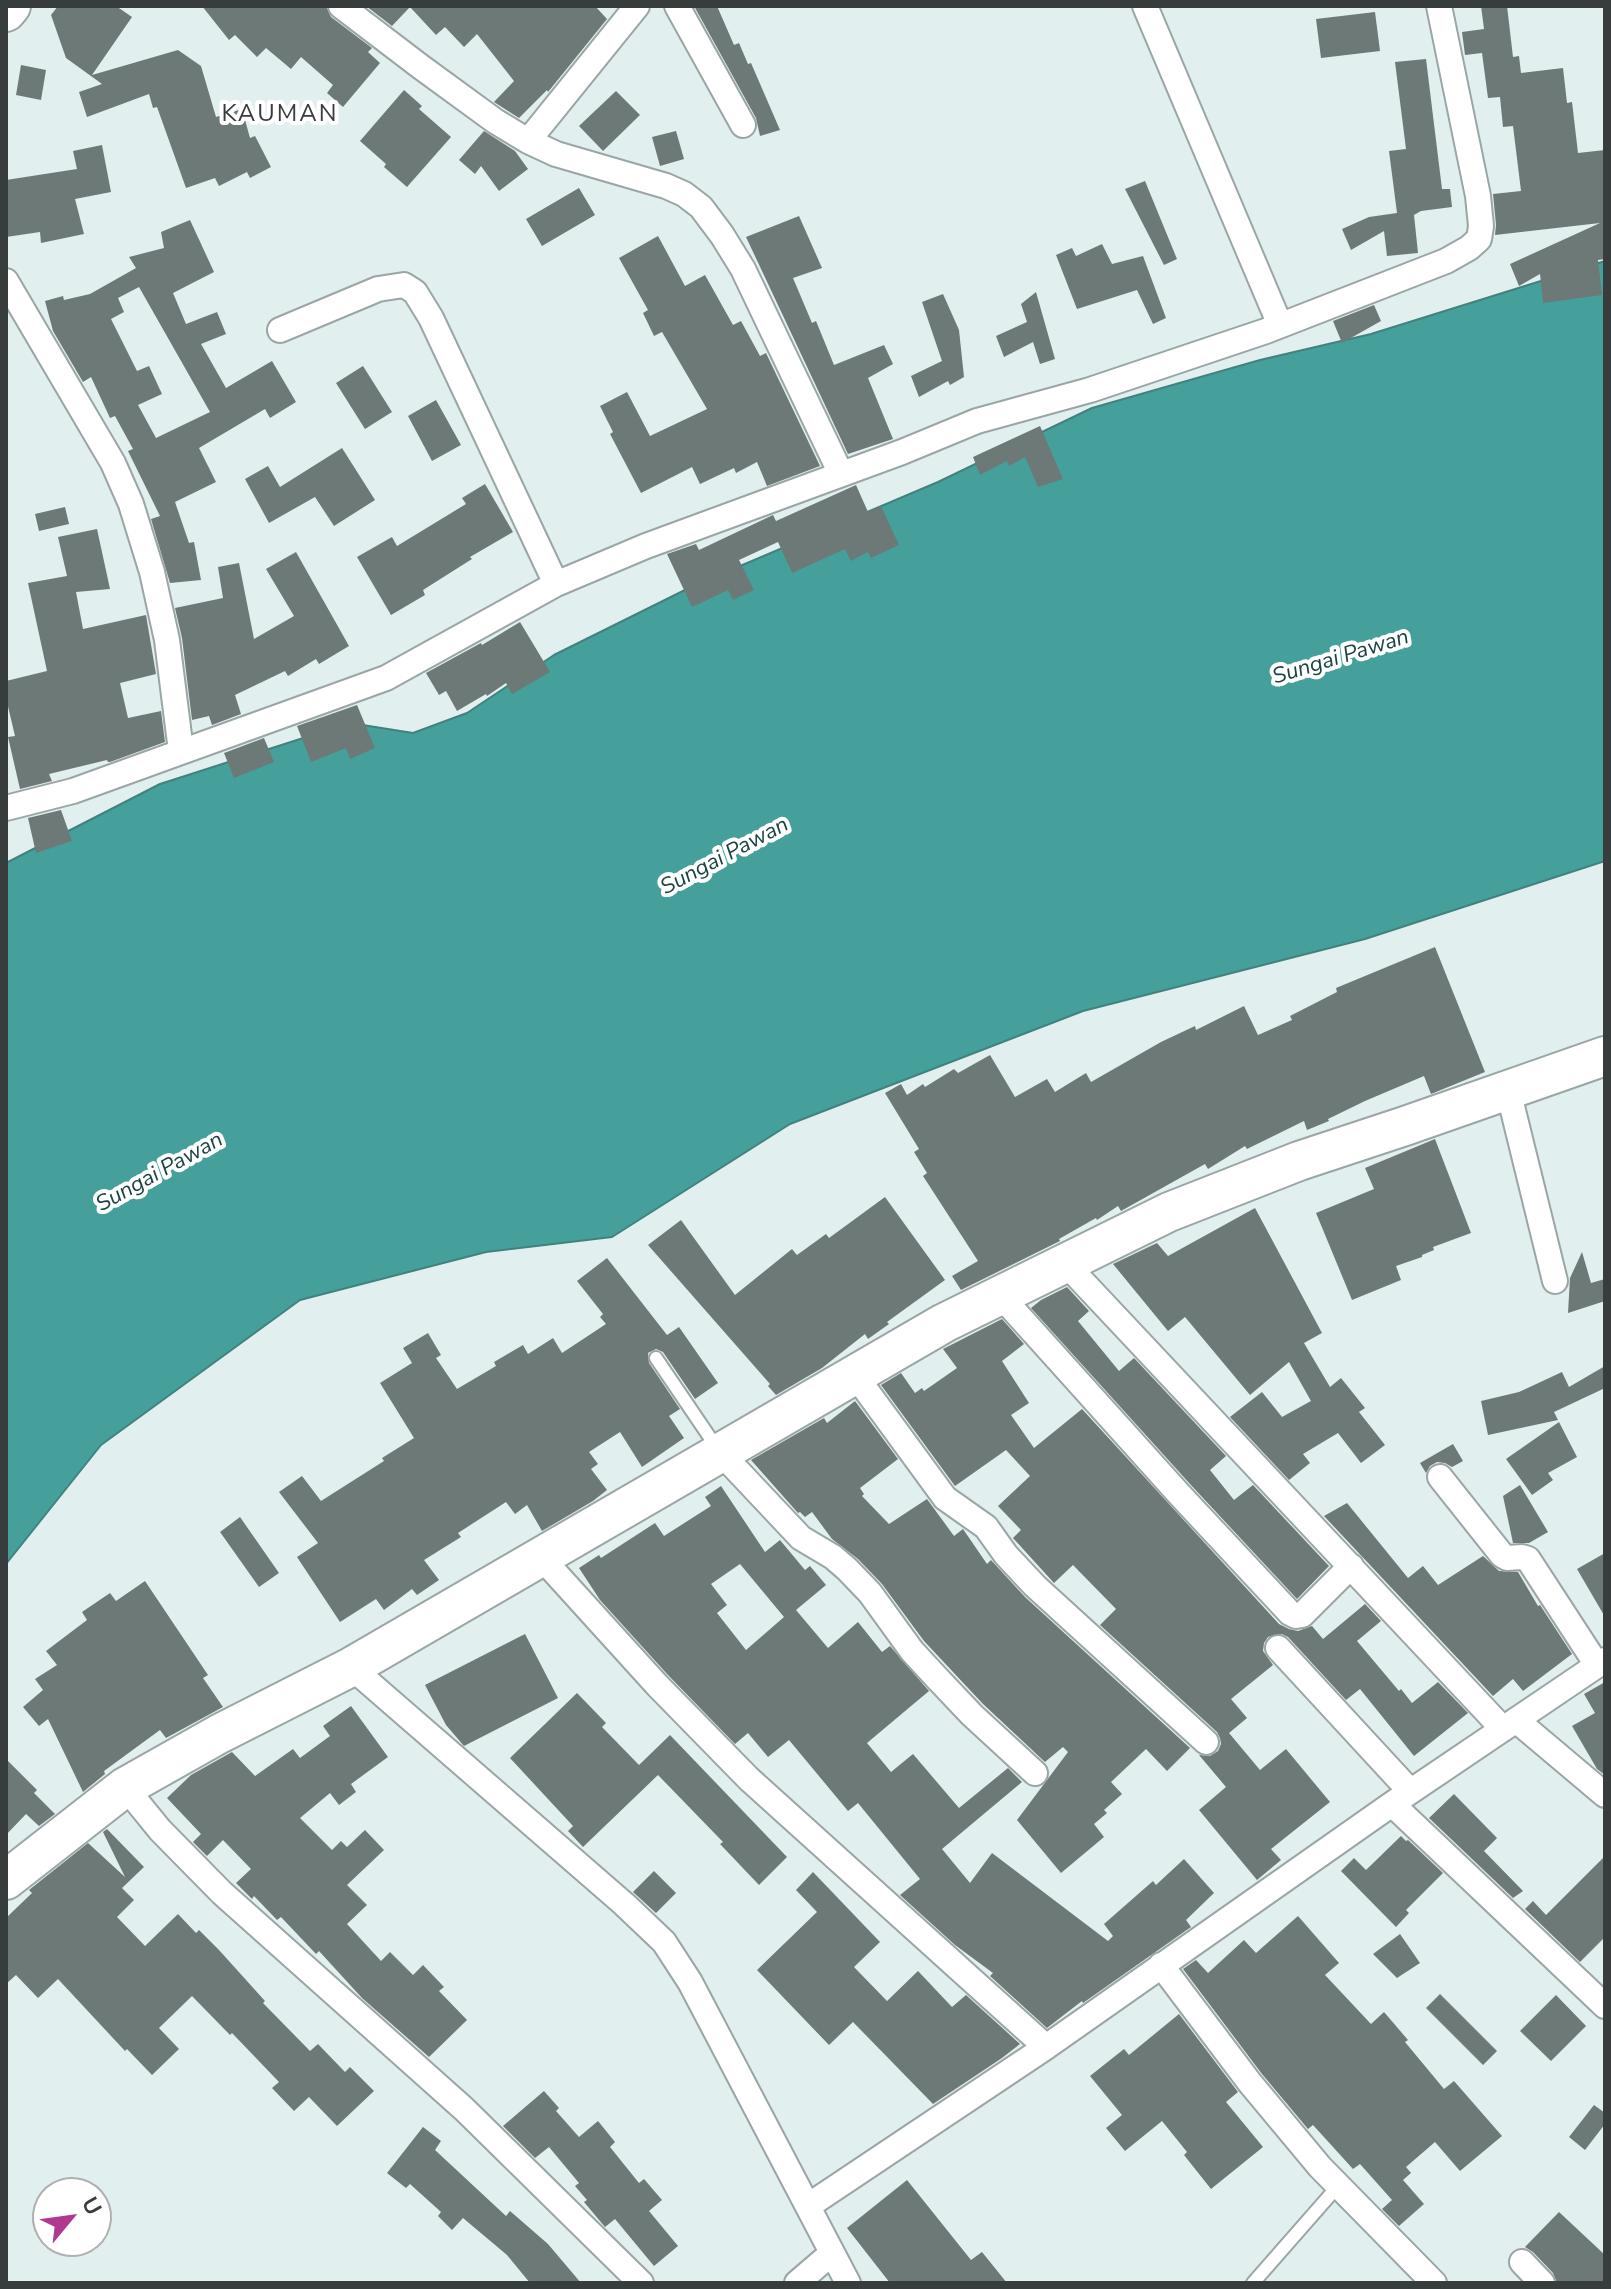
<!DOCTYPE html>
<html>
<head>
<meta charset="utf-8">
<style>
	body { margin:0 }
	#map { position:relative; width:1611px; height:2289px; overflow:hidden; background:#e1efee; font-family:"Nunito Sans",sans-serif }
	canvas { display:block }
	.frame { position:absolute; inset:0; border:8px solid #373c3c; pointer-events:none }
	.north { position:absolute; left:32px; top:2177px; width:80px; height:80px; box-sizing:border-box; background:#fff; border:2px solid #afb1b1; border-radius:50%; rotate:61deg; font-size:22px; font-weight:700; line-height:32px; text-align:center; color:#373c3c }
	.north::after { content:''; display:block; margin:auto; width:28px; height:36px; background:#af3990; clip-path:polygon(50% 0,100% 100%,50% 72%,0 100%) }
</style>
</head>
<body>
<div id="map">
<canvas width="1611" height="2289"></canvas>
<div class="frame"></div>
<div class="north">U</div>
</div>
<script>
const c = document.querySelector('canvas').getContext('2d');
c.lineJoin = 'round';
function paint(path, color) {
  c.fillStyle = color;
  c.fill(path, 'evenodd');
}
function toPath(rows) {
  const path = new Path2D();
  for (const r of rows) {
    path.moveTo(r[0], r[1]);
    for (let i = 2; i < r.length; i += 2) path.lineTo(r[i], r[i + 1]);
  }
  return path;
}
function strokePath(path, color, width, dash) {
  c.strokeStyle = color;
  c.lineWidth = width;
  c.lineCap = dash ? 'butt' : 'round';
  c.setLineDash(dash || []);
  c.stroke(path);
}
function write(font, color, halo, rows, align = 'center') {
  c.font = font + ' "Nunito Sans",sans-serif';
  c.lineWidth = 8;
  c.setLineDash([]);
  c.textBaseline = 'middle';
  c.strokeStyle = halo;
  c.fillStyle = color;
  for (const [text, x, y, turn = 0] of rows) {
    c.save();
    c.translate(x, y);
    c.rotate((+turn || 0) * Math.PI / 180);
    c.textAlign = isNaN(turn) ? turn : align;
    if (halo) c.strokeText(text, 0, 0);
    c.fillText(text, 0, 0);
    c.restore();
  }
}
const water = toPath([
	[1605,261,1605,861,1365,939,1083,1011,790,1124,612,1237,486,1252,300,1300,101,1445,6,1564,6,863,160,784,350,723,413,733,467,713,554,655,693,586,938,482,1092,408,1260,360,1371,334,1605,261]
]);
paint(water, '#45a09b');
strokePath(water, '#41827e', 2);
paint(toPath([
	[58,6,116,6,132,17,92,75,178,50,201,66,216,117,242,109,250,138,255,136,271,167,250,178,247,172,219,186,215,178,186,188,157,107,153,108,149,94,87,117,79,92,102,84,66,58,51,15],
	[202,6,326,6,331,17,372,48,368,52,380,63,343,107,327,93,333,85,301,57,291,69,266,48,257,57,235,35,229,40],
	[366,6,595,6,607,19,548,92,547,90,519,118,494,102,514,81,477,34,464,47,445,27,436,35,410,7,392,26],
	[694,6,717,6,734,45,739,43,748,64,751,63,780,130,760,136,756,118],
	[1481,6,1507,6,1513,57,1519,56,1521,73,1563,68,1567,103,1572,102,1578,153,1605,150,1605,259,1598,260,1602,295,1543,303,1540,274,1519,286,1510,264,1600,223,1495,235,1496,225,1493,194,1521,191,1513,126,1503,127,1500,97,1488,98,1482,53,1465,55,1462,32,1484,29],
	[1375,12,1380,51,1321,58,1316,19],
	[1426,59,1442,189,1450,189,1452,207,1421,211,1414,215,1418,253,1387,256,1384,231,1351,250,1342,229,1369,217,1397,213,1389,151,1406,149,1395,62],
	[21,65,46,70,41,100,16,95],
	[404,90,422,106,419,109,451,137,407,187,384,167,386,164,360,141],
	[616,91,640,115,603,151,579,126],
	[484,131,515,151,528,169,499,191,481,166,475,174,459,160],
	[676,131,684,159,660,166,652,137],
	[102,145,111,192,75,199,84,234,41,243,40,232,6,237,6,180,77,169,73,151],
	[1145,181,1177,259,1164,265,1125,189],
	[579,188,595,215,542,246,526,219],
	[799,216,822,268,793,278,812,323,816,321,834,365,884,345,893,364,868,378,893,439,848,454,746,237],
	[190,220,214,272,173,293,186,324,217,312,226,334,201,344,226,388,272,361,296,402,270,418,265,409,199,448,216,482,175,502,189,543,194,542,201,580,170,583,151,519,160,516,128,451,133,449,115,416,110,418,91,377,83,382,53,331,45,301,63,296,64,300,90,294,136,268,129,257,164,248,161,232],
	[139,287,210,412,156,438,138,405,162,394,149,366,137,371,111,319,124,312,118,298],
	[658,236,685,286,705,275,733,325,741,321,760,356,766,353,820,466,767,486,757,462,736,473,734,468,700,484,692,467,641,493,610,434,613,432,600,406,627,392,650,436,707,409,662,332,654,336,643,313,648,310,619,258],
	[1102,244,1112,264,1143,256,1166,318,1153,324,1137,290,1077,309,1056,255,1072,248,1076,256],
	[1036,292,1055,359,1040,364,1033,342,1004,357,996,336,1027,322,1021,304],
	[943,294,959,330,964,377,950,385,948,381,919,397,911,376,942,361,922,302],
	[1374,305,1381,321,1342,343,1333,321],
	[363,366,392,412,365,429,336,383],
	[436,400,461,445,432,461,408,416],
	[1040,426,1063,479,1038,487,1025,457,1009,466,1007,461,980,475,973,457],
	[342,448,375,500,334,526,315,497,269,523,245,479,268,466,280,487],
	[485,484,513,532,470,557,472,559,423,590,425,595,391,615,357,557,392,537,397,546,466,504,462,498],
	[856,485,868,512,881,506,899,545,871,558,868,552,851,561,845,549,792,573,778,542,739,560,754,590,733,600,728,590,692,607,667,554,696,544,699,550,773,515,776,521],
	[65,507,69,524,39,531,35,514],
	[97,529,110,589,76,592,83,629,146,615,156,674,120,683,128,718,161,711,165,742,110,762,108,762,107,760,49,774,52,781,20,789,8,737,15,736,6,698,6,681,47,671,28,583,67,576,58,537],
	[296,552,349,646,319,664,316,659,288,676,285,671,235,695,241,714,212,725,209,716,192,720,182,638,175,608,223,598,218,567,239,563,254,639,294,616,266,569],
	[520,622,550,672,512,694,506,683,487,696,486,694,457,711,446,691,439,695,426,673,481,643,482,645],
	[357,705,375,748,350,759,346,748,311,762,297,726],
	[264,738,274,762,234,778,224,753],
	[61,810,72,841,36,853,28,818],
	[1435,947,1485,1072,1431,1094,1424,1076,1365,1101,1328,1119,1329,1121,1307,1130,1304,1121,1247,1149,1245,1146,1208,1169,1205,1164,1121,1211,1118,1206,1097,1220,1096,1218,1059,1239,1060,1241,961,1290,952,1276,978,1261,923,1176,927,1173,914,1152,919,1149,885,1093,901,1084,907,1095,923,1084,925,1087,954,1069,958,1073,990,1055,1015,1097,1047,1079,1055,1092,1086,1073,1091,1082,1161,1042,1195,1026,1196,1030,1244,1006,1258,1035,1292,1020,1290,1016,1337,992,1336,988],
	[1435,1139,1471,1233,1433,1247,1434,1250,1422,1255,1422,1257,1396,1266,1401,1280,1352,1300,1316,1213,1374,1189,1365,1168],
	[885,1197,945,1280,887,1322,889,1324,868,1339,865,1334,822,1368,776,1395,768,1386,770,1384,648,1245,681,1220,735,1295,792,1249,797,1255,826,1234,829,1238],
	[1255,1208,1322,1333,1304,1343,1330,1387,1341,1378,1365,1408,1359,1412,1385,1445,1361,1463,1338,1433,1303,1454,1310,1463,1289,1480,1230,1417,1262,1392,1282,1417,1311,1401,1289,1362,1250,1395,1185,1317,1168,1331,1113,1264,1157,1243,1168,1256],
	[1582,1252,1591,1283,1605,1279,1605,1301,1568,1313,1570,1278],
	[607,1258,667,1335,679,1327,718,1383,695,1399,663,1352,656,1349,648,1353,649,1363,680,1409,669,1416,684,1438,642,1467,620,1432,589,1452,598,1464,591,1469,607,1490,593,1501,542,1531,527,1505,515,1514,506,1502,458,1533,461,1537,424,1560,439,1580,417,1595,412,1589,384,1610,376,1599,340,1622,297,1557,318,1543,279,1492,302,1476,321,1501,384,1461,382,1458,414,1438,380,1383,412,1363,403,1348,428,1333,441,1355,436,1358,457,1389,496,1366,494,1362,523,1345,528,1354,553,1338,562,1353,606,1324,600,1317,603,1314,577,1281],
	[1067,1287,1089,1311,1078,1321,1119,1371,1134,1358,1226,1456,1210,1470,1234,1500,1253,1485,1329,1566,1297,1599,1190,1484,1031,1308,1041,1300],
	[1002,1319,1024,1344,1002,1361,1029,1403,1011,1415,1034,1448,1082,1409,1279,1624,1289,1629,1298,1631,1312,1626,1323,1639,1365,1604,1381,1621,1357,1641,1399,1691,1401,1689,1412,1703,1438,1682,1468,1713,1414,1756,1360,1689,1346,1700,1288,1637,1282,1634,1268,1637,1264,1643,1263,1651,1273,1665,1231,1699,1247,1718,1229,1733,1260,1770,1286,1749,1330,1802,1271,1849,1281,1860,1257,1880,1199,1810,1226,1787,1199,1755,1210,1756,1218,1751,1221,1744,1220,1738,1217,1732,1100,1625,1116,1609,1073,1565,1054,1583,1013,1538,1021,1530,998,1506,1030,1476,1006,1450,955,1486,881,1385,901,1373,915,1393,922,1388,924,1391,957,1368,943,1349],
	[1605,1366,1605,1388,1554,1412,1558,1420,1488,1435,1481,1401,1519,1392,1562,1372,1569,1387],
	[855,1401,898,1459,860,1488,864,1494,862,1496,889,1524,927,1499,954,1536,963,1529,987,1564,991,1560,1025,1597,1190,1748,1167,1771,1146,1749,1111,1782,1122,1794,1104,1810,1107,1813,1094,1824,1104,1837,1061,1873,1017,1820,1068,1752,1063,1747,1045,1762,983,1704,924,1641,882,1584,858,1559,832,1539,812,1512,805,1517,800,1512,798,1513,751,1460,824,1418,827,1423],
	[1559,1422,1577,1457,1548,1473,1553,1480,1532,1495,1506,1459],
	[1453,1444,1463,1461,1452,1467,1445,1463,1437,1462,1430,1466,1426,1473,1420,1463],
	[1520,1485,1548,1532,1529,1543,1513,1543,1503,1496],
	[721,1486,765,1552,780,1540,805,1570,810,1566,826,1585,796,1610,828,1648,858,1622,882,1652,890,1646,929,1691,867,1743,891,1772,913,1754,959,1808,1008,1768,1022,1782,942,1849,970,1883,992,1853,1108,1941,1113,1936,1104,1924,1153,1881,1156,1885,1184,1859,1214,1893,1186,1920,1191,1927,1083,2003,1082,2001,1047,2028,990,1976,993,1973,955,1945,900,1895,920,1879,858,1803,848,1811,789,1740,768,1757,748,1733,735,1744,668,1675,600,1600,579,1568,599,1555,601,1558,655,1523,664,1536,711,1506,705,1497],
	[740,1564,784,1617,746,1650,717,1613,727,1605,711,1584],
	[1347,1503,1408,1578,1423,1566,1438,1585,1483,1556,1499,1571,1518,1572,1538,1606,1540,1605,1572,1654,1523,1691,1513,1679,1493,1696,1324,1516],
	[240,1517,279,1573,259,1587,220,1532],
	[1605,1553,1605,1617,1577,1569],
	[145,1581,208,1675,203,1678,223,1707,166,1738,160,1730,104,1771,105,1774,83,1792,48,1719,39,1726,23,1707,43,1690,35,1679,57,1665,46,1651,87,1620,82,1612,110,1593,116,1601],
	[525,1634,558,1698,464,1746,446,1725,425,1685],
	[1605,1682,1605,1775,1597,1769,1572,1726,1595,1713,1584,1694],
	[577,1693,606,1723,602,1727,639,1765,670,1735,787,1857,759,1885,720,1844,723,1842,658,1775,583,1847,568,1831,573,1826,510,1758],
	[351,1706,388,1757,351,1784,356,1792,339,1805,330,1793,300,1818,332,1850,341,1841,347,1847,365,1830,384,1850,347,1885,367,1905,347,1924,381,1961,390,1952,413,1975,423,1965,444,1987,439,1991,467,2020,429,2057,362,1998,319,1951,316,1954,281,1917,277,1920,254,1896,252,1899,236,1883,251,1869,223,1840,207,1856,193,1842,201,1834,167,1798,191,1775,232,1752,255,1776,293,1749,300,1758,330,1736,323,1726],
	[6,1759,37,1790,34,1793,55,1814,39,1826,26,1814,6,1835],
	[1454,1794,1497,1838,1484,1851,1523,1891,1513,1898,1429,1818],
	[107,1829,144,1867,122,1888,134,1900,117,1917,145,1946,178,1914,196,1933,199,1930,219,1950,265,2001,263,2003,310,2051,318,2044,345,2072,350,2067,374,2091,337,2126,309,2097,294,2111,272,2088,279,2082,232,2033,230,2035,192,1996,159,2028,179,2049,152,2075,127,2049,125,2051,58,1979,38,1998,16,1975,6,1984,6,1918,32,1893,29,1890,88,1843,125,1877,103,1832],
	[1401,1836,1406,1841,1408,1840,1443,1873,1406,1910,1409,1913,1396,1927,1341,1871,1354,1858,1366,1870],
	[1605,1856,1605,1937,1580,1962,1525,1909,1533,1901,1546,1915],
	[654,1871,676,1893,656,1913,633,1892],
	[813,1872,880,1942,854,1967,887,2001,918,1971,952,2007,966,1995,1020,2044,1002,2058,933,2104,853,2022,829,2045,757,1970,817,1912,796,1890],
	[1298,1916,1339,1963,1325,1975,1371,2024,1384,2012,1408,2040,1405,2042,1444,2089,1454,2081,1502,2136,1460,2171,1435,2142,1406,2167,1411,2173,1403,2180,1424,2204,1399,2226,1382,2209,1392,2200,1360,2164,1353,2169,1313,2125,1308,2129,1262,2074,1183,1969,1196,1960,1208,1973,1244,1940,1256,1953],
	[1400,1934,1420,1963,1397,1978,1373,1954],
	[1440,1994,1497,2051,1483,2065,1426,2008],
	[1556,1995,1586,2026,1551,2061,1520,2031],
	[1179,2014,1238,2092,1226,2102,1263,2147,1211,2189,1184,2155,1187,2152,1162,2121,1125,2151,1106,2128,1122,2115,1090,2076,1124,2049,1129,2055],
	[544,2091,559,2108,556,2111,579,2137,598,2121,615,2142,610,2147,639,2183,644,2179,662,2200,649,2211,678,2246,654,2266,615,2219,605,2227,584,2202,587,2200,575,2186,579,2183,549,2147,535,2158,503,2126],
	[1594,2105,1605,2113,1605,2124,1585,2150,1569,2137],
	[423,2127,441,2141,435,2150,506,2216,510,2211,548,2244,581,2283,530,2283,507,2255,463,2218,452,2230,438,2216,441,2212,410,2184,406,2188,387,2173],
	[907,2180,971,2260,982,2252,1007,2283,890,2283,847,2228],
	[1559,2212,1605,2255,1605,2283,1557,2283,1553,2273,1533,2252,1525,2247]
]), '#6c7977');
const lane = toPath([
	[656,1358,717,1448],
	[1253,2283,1338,2186]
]);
const street = toPath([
	[341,6,421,67,495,121,528,141,556,154,666,186,684,194,701,207,722,235,743,269,841,474],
	[677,6,743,125],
	[1145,6,1280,325],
	[528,141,637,6],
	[6,281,113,463,131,504,152,572,167,640,181,751],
	[280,330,378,289,404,285,415,292,431,318,556,584],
	[6,808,73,791,386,678,556,584,646,546,902,452,977,421,1090,390,1266,331,1446,261,1469,248,1479,239,1481,226,1478,196,1439,6],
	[1508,1090,1555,1281],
	[1065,1263,1503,1729],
	[1000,1295,1179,1494,1290,1613,1296,1616,1302,1615,1351,1566],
	[855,1375,945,1498,986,1527,1006,1555,1035,1586,1206,1742],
	[720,1452,801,1538,833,1557,847,1569,870,1593,912,1651,936,1677,972,1715,1035,1773],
	[1440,1477,1502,1555,1507,1558,1522,1557,1528,1559,1597,1665],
	[540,1556,657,1685,749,1779,1046,2047],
	[1278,1648,1410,1791],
	[351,1667,624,1904,664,1942,690,1982,848,2283],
	[1516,1720,1605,1795],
	[125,1787,160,1830,222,1893,464,2109,641,2283],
	[1392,1804,1605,2006],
	[1161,1965,1250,2083,1320,2167,1434,2283],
	[808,2206,1046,2047,1392,1804,1605,1660],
	[1522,2262,1542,2283],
	[797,2283,832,2253]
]);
const primary = toPath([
	[6,12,11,6],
	[6,1880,125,1787,219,1734,351,1667,944,1323,1169,1212,1299,1161,1405,1126,1605,1056]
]);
strokePath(lane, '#99a6a5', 16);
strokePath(street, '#99a6a5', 28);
strokePath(primary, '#99a6a5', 42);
strokePath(lane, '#fff', 12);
strokePath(street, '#fff', 24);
strokePath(primary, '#fff', 38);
write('italic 22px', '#1a4441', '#fff', [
	["Sungai Pawan",1341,658,-17],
	["Sungai Pawan",725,857,-28],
	["Sungai Pawan",160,1173,-29]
]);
c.letterSpacing = '2px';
write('24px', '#373c3c', '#fff', [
	["KAUMAN",280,115]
]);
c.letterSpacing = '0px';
</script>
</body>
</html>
